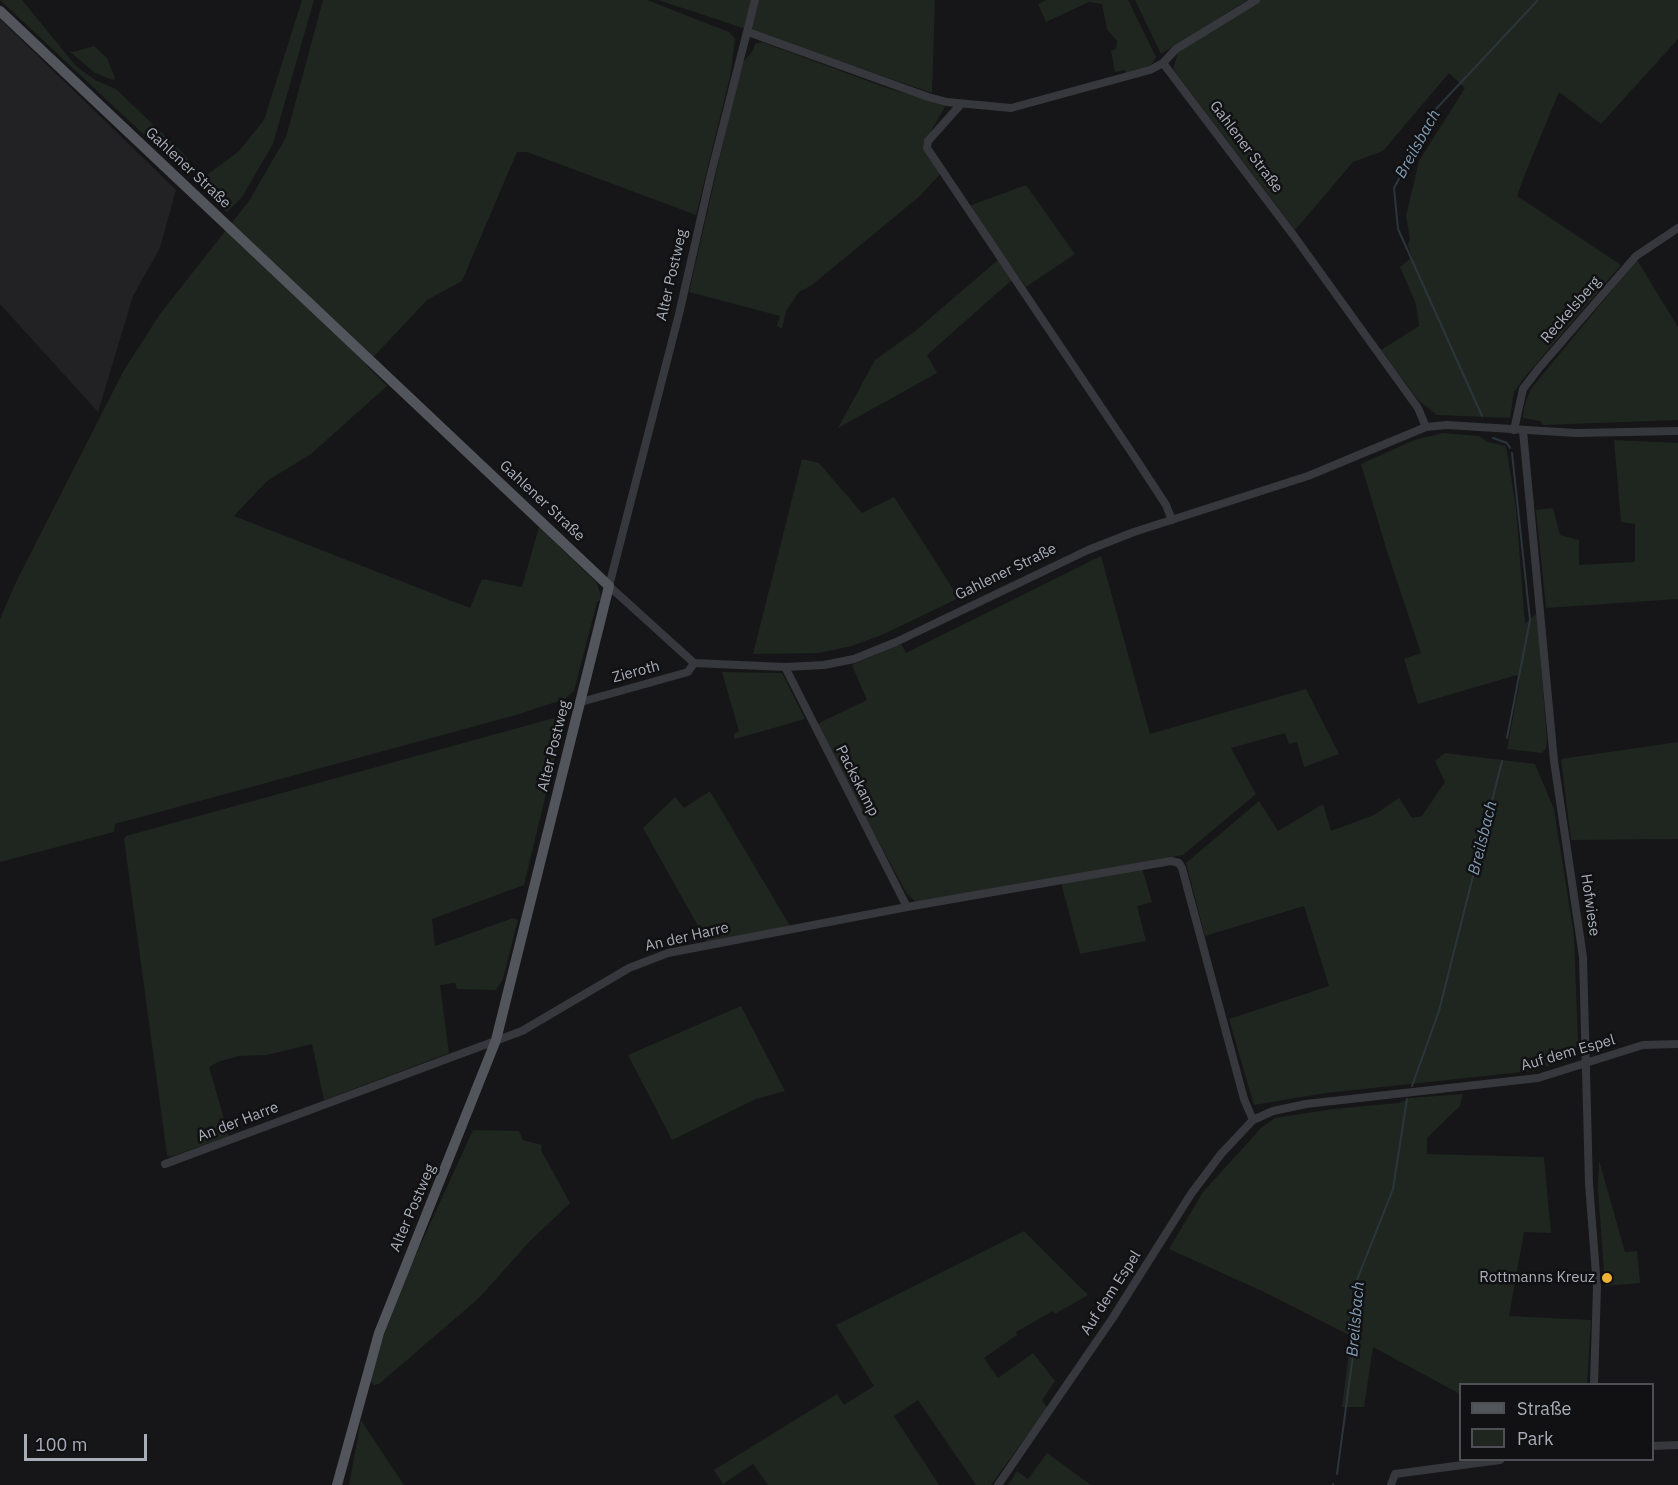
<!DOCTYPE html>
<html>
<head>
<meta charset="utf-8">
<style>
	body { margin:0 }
	#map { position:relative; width:1678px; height:1485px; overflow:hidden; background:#161618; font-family:"IBM Plex Sans",sans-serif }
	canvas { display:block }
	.legend { position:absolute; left:1459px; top:1383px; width:195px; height:78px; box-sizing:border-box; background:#111113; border:2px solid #4d4f55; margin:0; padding:8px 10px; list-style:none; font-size:18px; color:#a8adb8 }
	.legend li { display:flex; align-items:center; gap:12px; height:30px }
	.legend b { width:30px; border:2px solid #4d4f55 }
	.scale { position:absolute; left:24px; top:1434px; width:123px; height:27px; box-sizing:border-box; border:3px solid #a8adb8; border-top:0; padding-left:8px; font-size:18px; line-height:21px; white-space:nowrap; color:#a8adb8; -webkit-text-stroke:4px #111113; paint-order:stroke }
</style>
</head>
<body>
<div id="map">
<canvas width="1678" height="1485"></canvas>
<ul class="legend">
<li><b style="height:8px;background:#53555c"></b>Straße</li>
<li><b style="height:16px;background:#1e261f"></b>Park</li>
</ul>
<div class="scale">100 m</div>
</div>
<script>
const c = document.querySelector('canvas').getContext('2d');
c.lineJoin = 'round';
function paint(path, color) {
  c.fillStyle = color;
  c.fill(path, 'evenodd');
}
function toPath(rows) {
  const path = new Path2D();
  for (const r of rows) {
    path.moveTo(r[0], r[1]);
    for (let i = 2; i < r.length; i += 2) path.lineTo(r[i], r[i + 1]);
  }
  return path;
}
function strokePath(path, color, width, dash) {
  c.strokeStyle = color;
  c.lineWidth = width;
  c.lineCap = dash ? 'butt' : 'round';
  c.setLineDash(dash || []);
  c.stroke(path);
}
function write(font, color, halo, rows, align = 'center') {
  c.font = font + ' "IBM Plex Sans",sans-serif';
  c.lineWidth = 5;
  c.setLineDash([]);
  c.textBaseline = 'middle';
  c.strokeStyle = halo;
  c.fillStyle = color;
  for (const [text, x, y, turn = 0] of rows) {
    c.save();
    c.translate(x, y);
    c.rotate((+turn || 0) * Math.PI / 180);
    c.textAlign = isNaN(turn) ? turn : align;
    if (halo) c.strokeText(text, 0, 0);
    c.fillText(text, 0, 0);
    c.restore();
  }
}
paint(toPath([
	[0,19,176,190,160,248,133,296,98,412,0,304]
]), '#222225');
paint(toPath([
	[0,0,22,0,76,66,95,80,116,89,183,153,193,167,190,175,187,175],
	[302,0,314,0,273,144,242,197,227,212,196,183,239,151,264,120],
	[323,0,647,0,729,32,735,39,730,77,696,215,527,152,517,152,462,281,427,300,366,365,387,386,311,454,267,481,234,516,470,608,482,579,522,587,539,527,597,583,600,593,601,600,597,602,574,691,565,699,516,715,115,824,114,832,0,862,0,619,17,580,124,370,160,314,249,201,286,137],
	[658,0,935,0,932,93,746,29],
	[1046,0,1128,0,1156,57,1153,62,1149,67,1127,76,1125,70,1115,72,1111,51,1116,49,1117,41,1107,29,1102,4,1089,2,1046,22,1038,4],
	[1135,0,1247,0,1161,54],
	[1259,0,1678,0,1678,39,1601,124,1559,92,1525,174,1517,196,1621,265,1524,378,1514,392,1510,418,1437,415,1418,400,1381,350,1419,326,1416,304,1400,267,1412,257,1408,245,1410,239,1406,216,1419,161,1465,88,1449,73,1383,151,1353,162,1295,230,1173,69,1178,52],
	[762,42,887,88,946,105,923,145,940,174,920,196,812,285,799,292,786,311,782,329,777,326,780,316,689,292,741,64,752,52,755,44],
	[94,46,107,58,115,78,113,80,95,73,68,50,73,52],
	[1026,185,1075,254,1026,287,969,206],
	[999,259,1013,279,927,355,937,373,838,428,875,360,914,332],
	[1637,260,1678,327,1678,420,1543,425,1540,421,1523,418,1524,407,1530,390],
	[1443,433,1479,436,1488,442,1506,446,1516,508,1525,624,1537,613,1547,740,1546,748,1542,753,1507,749,1520,680,1517,675,1418,704,1404,659,1421,653,1387,551,1361,464,1414,440],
	[1614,440,1678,443,1678,599,1546,608,1536,510,1553,508,1560,535,1579,540,1579,565,1635,562,1635,524,1621,522],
	[802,459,819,463,862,513,894,497,959,598,884,634,852,646,819,653,753,654],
	[1101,556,1150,734,1306,689,1339,754,1304,767,1297,742,1289,744,1285,733,1231,748,1256,794,1183,855,916,902,907,894,815,725,867,700,852,665,901,644,906,653],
	[722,672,782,673,805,719,735,739,734,734,739,731],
	[554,718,560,719,563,724,524,885,432,919,435,946,513,918,518,920,503,979,496,990,457,989,455,983,440,985,449,1053,324,1100,312,1044,267,1055,239,1056,218,1062,209,1067,229,1136,170,1157,167,1155,124,839,126,836],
	[1678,742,1678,839,1571,840,1561,759],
	[1445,753,1535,764,1554,809,1574,936,1578,1040,1574,1058,1532,1071,1326,1093,1254,1105,1229,1019,1329,986,1304,906,1205,936,1186,863,1259,801,1278,831,1323,804,1331,831,1374,815,1399,798,1412,818,1422,816,1445,782,1435,761],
	[710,791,790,926,707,942,643,828,675,797,684,808],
	[1142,868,1152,902,1137,906,1146,941,1080,954,1061,883],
	[741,1006,785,1091,756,1099,672,1140,628,1055],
	[1463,1094,1460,1106,1427,1138,1427,1154,1544,1157,1551,1233,1524,1232,1509,1316,1591,1320,1587,1384,1460,1384,1460,1394,1373,1347,1364,1407,1342,1407,1351,1336,1264,1292,1169,1249,1203,1192,1261,1128,1275,1118,1333,1109,1399,1103,1410,1098],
	[473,1130,519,1131,523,1140,542,1145,541,1150,570,1203,530,1241,479,1298,379,1384,373,1385,368,1377,408,1272],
	[1599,1160,1625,1252,1637,1251,1640,1283,1605,1286,1598,1189],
	[1024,1231,1088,1295,1055,1314,1053,1311,1016,1332,1017,1335,984,1358,998,1378,1033,1353,1055,1381,1042,1400,1047,1408,991,1485,976,1485,918,1400,894,1416,939,1485,768,1485,753,1464,723,1484,714,1470,837,1394,844,1405,874,1386,836,1325],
	[361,1420,404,1485,349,1485],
	[1047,1453,1091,1485,1008,1485,1017,1471,1028,1479]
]), '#1e261f');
strokePath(toPath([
	[1482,416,1398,229,1394,188,1436,109,1538,0],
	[1493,438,1507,443,1510,448],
	[1507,738,1530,620,1512,453],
	[1412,1086,1439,1011,1502,761],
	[1337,1474,1353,1355,1357,1280,1393,1189,1407,1099],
	[1333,1485,1333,1484]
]), '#2c353c', 2);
strokePath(toPath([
	[755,0,711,174,679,314,609,586,694,663,785,667,824,665,854,659,896,642,1088,550,1134,532,1308,476,1426,427,1447,425,1576,433,1678,431],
	[748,32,928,97,947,102,1011,108,1150,70,1163,63,1176,49,1256,0],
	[1163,63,1294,236,1418,408,1426,427],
	[961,104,928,141,927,148,1134,456,1166,505,1172,520],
	[1514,430,1523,389,1539,368,1636,256,1678,228],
	[1523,431,1554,761,1583,957,1589,1184,1597,1287,1594,1384],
	[785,667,907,907],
	[581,702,688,672,694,663],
	[165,1164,522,1031,629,968,668,953,907,907,1171,861,1179,863,1182,868,1244,1099,1253,1120],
	[1652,1446,1678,1445],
	[998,1485,1112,1319,1191,1194,1221,1154,1253,1120,1273,1111,1306,1104,1538,1078,1643,1045,1678,1044],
	[1391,1485,1395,1474,1500,1460]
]), '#37383d', 8);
strokePath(toPath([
	[0,11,609,586,496,1040,379,1333,337,1485]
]), '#53555c', 10);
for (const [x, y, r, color] of [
	[1607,1278,6,"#f2b134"]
]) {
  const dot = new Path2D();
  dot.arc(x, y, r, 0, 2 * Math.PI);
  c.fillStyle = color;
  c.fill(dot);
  strokePath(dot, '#111113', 2);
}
write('15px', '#a8adb8', '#111113', [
	["Gahlener Straße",1246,147,53],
	["Gahlener Straße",188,168,43],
	["Alter Postweg",672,275,-77],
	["Reckelsberg",1571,310,-49],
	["Gahlener Straße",542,501,43],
	["Gahlener Straße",1006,572,-26],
	["Zieroth",636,672,-15],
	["Alter Postweg",554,746,-76],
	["Packskamp",857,781,63],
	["Hofwiese",1590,905,82],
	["An der Harre",687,937,-13],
	["Auf dem Espel",1568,1053,-16],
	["An der Harre",238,1122,-21],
	["Alter Postweg",413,1208,-67],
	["Auf dem Espel",1111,1293,-57]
]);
write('15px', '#a8adb8', '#111113', [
	["Rottmanns Kreuz",1595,1278]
], 'right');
write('italic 16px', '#7f9bb3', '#111113', [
	["Breilsbach",1418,144,-61],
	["Breilsbach",1483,838,-76],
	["Breilsbach",1356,1319,-85]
]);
</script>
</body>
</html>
